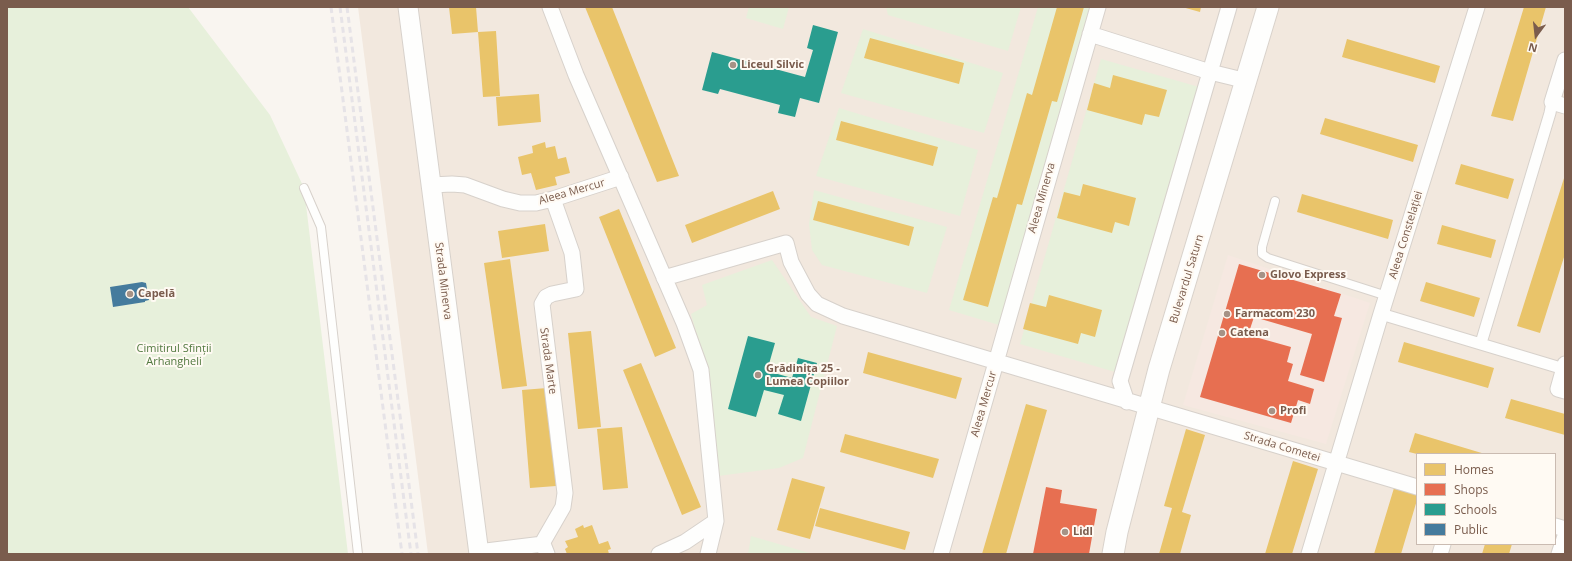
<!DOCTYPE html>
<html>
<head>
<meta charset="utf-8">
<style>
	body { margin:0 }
	#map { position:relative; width:1572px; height:561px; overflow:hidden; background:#f9f5f0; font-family:"Open Sans",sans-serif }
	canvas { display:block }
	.frame { position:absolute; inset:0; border:8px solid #7a5c4d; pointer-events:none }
	.legend { position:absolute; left:1416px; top:453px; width:140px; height:92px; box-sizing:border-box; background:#fffaf3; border:1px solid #cabbb1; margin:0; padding:5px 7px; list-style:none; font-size:12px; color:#7a5c4d }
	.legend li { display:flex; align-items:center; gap:8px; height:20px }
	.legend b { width:20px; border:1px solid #cabbb1 }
	.north { position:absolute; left:1516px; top:16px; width:40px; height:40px; -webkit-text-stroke:3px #fffaf3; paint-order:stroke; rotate:195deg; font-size:11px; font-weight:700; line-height:16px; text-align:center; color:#7a5c4d }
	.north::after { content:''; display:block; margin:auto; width:14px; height:18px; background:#7a5c4d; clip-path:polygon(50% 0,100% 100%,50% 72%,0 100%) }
</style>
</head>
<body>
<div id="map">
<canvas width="1572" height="561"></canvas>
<div class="frame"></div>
<ul class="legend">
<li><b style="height:11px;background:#e9c46a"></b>Homes</li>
<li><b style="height:11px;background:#e76f51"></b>Shops</li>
<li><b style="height:11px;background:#2a9d8f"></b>Schools</li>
<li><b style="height:11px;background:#457b9d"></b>Public</li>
</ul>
<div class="north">N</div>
</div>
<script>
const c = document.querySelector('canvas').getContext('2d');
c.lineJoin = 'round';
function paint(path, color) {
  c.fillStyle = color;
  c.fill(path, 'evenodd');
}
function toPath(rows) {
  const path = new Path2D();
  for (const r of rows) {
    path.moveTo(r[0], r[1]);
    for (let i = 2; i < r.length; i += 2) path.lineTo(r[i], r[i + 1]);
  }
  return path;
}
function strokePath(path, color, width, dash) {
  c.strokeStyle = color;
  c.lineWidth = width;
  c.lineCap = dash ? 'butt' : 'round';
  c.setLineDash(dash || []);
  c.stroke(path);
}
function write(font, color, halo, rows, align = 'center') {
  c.font = font + ' "Open Sans",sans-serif';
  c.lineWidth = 4;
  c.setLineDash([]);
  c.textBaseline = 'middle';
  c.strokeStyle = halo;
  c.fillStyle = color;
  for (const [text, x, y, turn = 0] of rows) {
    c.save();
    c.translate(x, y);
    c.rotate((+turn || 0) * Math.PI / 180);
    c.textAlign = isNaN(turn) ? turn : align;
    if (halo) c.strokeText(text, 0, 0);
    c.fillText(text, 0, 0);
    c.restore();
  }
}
paint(toPath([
	[358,7,1565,7,1565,554,428,554],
	[1417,454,1555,454,1555,544,1417,544]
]), '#f2e8de');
paint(toPath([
	[1228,255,1370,303,1326,444,1183,405]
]), '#f6e8e1');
paint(toPath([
	[7,7,188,7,270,115,304,188,348,554,7,554],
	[749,7,789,7,783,29,746,18],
	[886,7,1021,7,1008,51,888,15],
	[1038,7,1092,7,999,325,949,310],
	[863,29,1003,73,984,133,841,93],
	[1101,59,1199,87,1115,372,1020,344],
	[839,108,978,150,960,216,816,176],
	[814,190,947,227,927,293,822,265,812,250,809,224],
	[772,260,811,317,837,326,803,458,779,468,718,476,707,372,691,314,707,305,702,285],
	[751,536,813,554,748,554]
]), '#e7f0db');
paint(toPath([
	[449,7,476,7,478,32,452,34],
	[585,7,612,7,679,176,657,182],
	[1057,7,1084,7,1057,102,1052,101,1022,205,1017,204,988,307,963,300,993,197,997,198,1027,93,1032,95],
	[1182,7,1201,7,1200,12],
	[1524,7,1546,7,1513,121,1491,116],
	[496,31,500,96,483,97,478,32],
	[870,38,964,63,959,84,864,58],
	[1347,39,1440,66,1435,83,1342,57],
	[1113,75,1167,90,1159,117,1145,114,1142,125,1087,110,1094,83,1110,88],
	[539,94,541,122,498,126,496,97],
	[1325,118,1418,145,1413,162,1320,134],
	[841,121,938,147,933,166,836,140],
	[545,142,546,148,555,146,558,159,566,157,570,173,555,177,557,185,536,190,531,173,522,175,518,157,533,153,532,146],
	[1461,164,1514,179,1508,199,1455,184],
	[1565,175,1565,254,1540,333,1517,326],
	[1083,184,1136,198,1129,226,1115,222,1112,233,1057,218,1064,192,1080,196],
	[773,191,780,209,692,243,685,225],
	[1302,194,1393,220,1388,239,1297,212],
	[818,201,914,227,909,246,813,220],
	[619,209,676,348,655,357,599,217],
	[545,224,549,251,502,258,498,231],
	[1442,225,1496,240,1491,258,1437,244],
	[510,259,527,386,502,389,484,263],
	[1426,282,1480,298,1474,317,1420,301],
	[1049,295,1102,310,1095,337,1081,333,1078,344,1023,329,1030,303,1046,307],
	[591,331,601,427,578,429,568,333],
	[1404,342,1494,368,1488,388,1398,362],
	[868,352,962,378,956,399,863,373],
	[641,363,701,507,682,515,623,370],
	[547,388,556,486,530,488,522,390],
	[1511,399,1565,414,1565,435,1505,418],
	[1026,404,1047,410,1006,554,982,554],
	[622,427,628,488,603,490,597,429],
	[1186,429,1205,435,1182,512,1191,515,1180,554,1159,554,1172,508,1164,506],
	[1415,433,1485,454,1417,454,1409,452],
	[845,434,939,459,933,478,840,452],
	[1293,461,1318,469,1292,554,1265,554],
	[792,478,825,487,810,539,777,530],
	[1394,488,1417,495,1417,500,1401,554,1374,554],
	[820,508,910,532,905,550,815,526],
	[583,525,584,528,592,525,599,544,608,541,611,549,608,550,609,554,567,554,565,549,568,547,565,541,578,537,575,529],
	[1485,544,1512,544,1509,554,1482,554]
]), '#e9c46a');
paint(toPath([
	[1239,264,1341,294,1334,316,1342,318,1324,382,1300,375,1312,334,1254,317,1248,335,1291,347,1287,362,1293,364,1288,381,1314,389,1310,404,1298,400,1291,423,1200,397],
	[1046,487,1062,490,1060,503,1097,509,1089,554,1033,554]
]), '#e76f51');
paint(toPath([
	[813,25,838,32,819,103,800,98,795,117,778,113,780,105,720,89,718,94,702,90,712,52,805,77,813,50,807,48],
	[748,336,775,343,767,371,792,378,798,358,817,363,801,421,778,414,784,395,764,390,756,417,728,409]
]), '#2a9d8f');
paint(toPath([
	[142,282,146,283,149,300,145,301,145,302,113,307,110,287]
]), '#457b9d');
const service = toPath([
	[304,188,321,227,358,554],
	[1275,201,1262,247,1262,254,1268,258,1387,296]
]);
const pedestrian = toPath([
	[1381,314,1564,369],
	[1481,343,1550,113,1552,102]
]);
const minor = toPath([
	[550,7,576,75,684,323,701,370,716,521,708,554],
	[1090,34,1210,72,1247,81],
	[1565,60,1552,102,1565,106],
	[431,185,452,184,465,185,503,199,520,203,536,203,553,199,621,177],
	[664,278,786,243,791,262,808,294,817,304,843,316,1417,487],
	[1565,364,1558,389,1565,391],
	[1127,402,1120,381,1229,7],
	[1555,526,1565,529],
	[478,552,543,544],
	[547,554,543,544,544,540,563,507,565,493,542,304,546,297,552,294,576,289,572,253,553,199],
	[659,554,685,542,716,521],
	[941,554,1098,7],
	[1309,554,1381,314,1477,7],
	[1440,554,1443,544],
	[1559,554,1565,536]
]);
const tertiary = toPath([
	[408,7,479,554]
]);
const secondary = toPath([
	[1113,554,1117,532,1159,369,1268,7]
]);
strokePath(service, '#d7d1cb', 10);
strokePath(pedestrian, '#d7d1cb', 13);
strokePath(minor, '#d7d1cb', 17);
strokePath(tertiary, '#d7d1cb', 21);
strokePath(secondary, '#d9d2cb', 23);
strokePath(service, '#fefefd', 8);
strokePath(pedestrian, '#fefefd', 11);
strokePath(minor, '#fefefd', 15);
strokePath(tertiary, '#fefefd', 19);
strokePath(secondary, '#fefefd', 21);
strokePath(toPath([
	[331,7,402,554],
	[340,7,411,554],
	[347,7,418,554]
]), '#e6e3e7', 3, [6, 4]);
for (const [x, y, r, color] of [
	[733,65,4,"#a69286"],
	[1262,275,4,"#a69286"],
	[130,294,4,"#a69286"],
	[1227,314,4,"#a69286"],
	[1222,333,4,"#a69286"],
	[758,375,4,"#a69286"],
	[1272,411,4,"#a69286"],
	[1065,532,4,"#a69286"]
]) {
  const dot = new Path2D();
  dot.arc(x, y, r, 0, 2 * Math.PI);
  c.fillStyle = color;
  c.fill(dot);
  strokePath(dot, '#fffaf3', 1.5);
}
write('bold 11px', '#7a5c4d', '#fffaf3', [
	["Liceul Silvic",741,65],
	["Glovo Express",1270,275],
	["Capelă",138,294],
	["Farmacom 230",1235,314],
	["Catena",1230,333],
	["Grădinița 25 -",766,369],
	["Lumea Copiilor",766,382],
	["Profi",1280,411],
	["Lidl",1073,532]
], 'left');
write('11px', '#7a5c4d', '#fffaf3', [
	["Aleea Mercur",572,192,-16],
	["Aleea Minerva",1042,198,-74],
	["Aleea Constelației",1406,235,-73],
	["Bulevardul Saturn",1187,279,-73],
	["Strada Minerva",443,281,83],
	["Strada Marte",548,361,82],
	["Aleea Mercur",984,404,-74],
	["Strada Cometei",1282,447,17]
]);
write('11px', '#537a41', '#fffaf3', [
	["Cimitirul Sfinții",174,349],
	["Arhangheli",174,362]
]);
</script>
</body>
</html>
